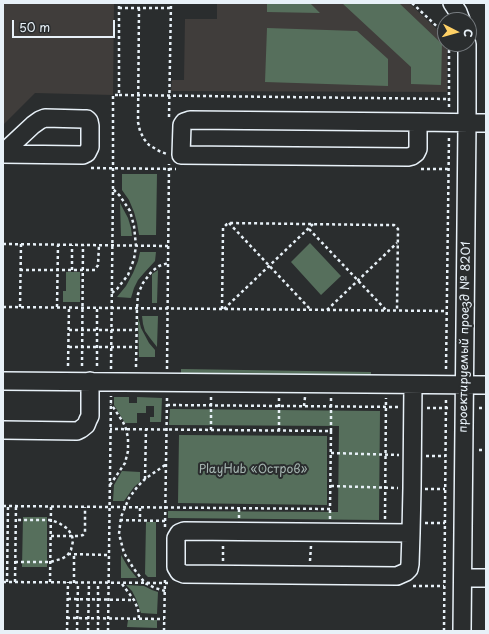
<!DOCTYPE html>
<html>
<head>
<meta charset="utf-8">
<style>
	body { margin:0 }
	#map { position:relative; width:489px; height:634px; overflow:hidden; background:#2a2d2e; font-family:"Playpen Sans",sans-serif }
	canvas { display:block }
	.frame { position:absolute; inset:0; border:4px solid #e8f1f8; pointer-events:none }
	.north { position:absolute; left:437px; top:12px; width:40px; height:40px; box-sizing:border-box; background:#2a2d2e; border:1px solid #767b7f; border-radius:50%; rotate:96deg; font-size:11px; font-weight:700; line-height:16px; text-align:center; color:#e8f1f8 }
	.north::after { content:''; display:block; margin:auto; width:14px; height:18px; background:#ffd166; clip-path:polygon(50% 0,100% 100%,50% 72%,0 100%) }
	.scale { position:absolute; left:12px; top:20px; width:103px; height:18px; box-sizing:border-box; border:2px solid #e8f1f8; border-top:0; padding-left:5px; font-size:12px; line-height:14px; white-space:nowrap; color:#e8f1f8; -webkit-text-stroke:3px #2a2d2e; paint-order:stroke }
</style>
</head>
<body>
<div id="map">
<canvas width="489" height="634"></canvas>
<div class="frame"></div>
<div class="north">С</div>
<div class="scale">50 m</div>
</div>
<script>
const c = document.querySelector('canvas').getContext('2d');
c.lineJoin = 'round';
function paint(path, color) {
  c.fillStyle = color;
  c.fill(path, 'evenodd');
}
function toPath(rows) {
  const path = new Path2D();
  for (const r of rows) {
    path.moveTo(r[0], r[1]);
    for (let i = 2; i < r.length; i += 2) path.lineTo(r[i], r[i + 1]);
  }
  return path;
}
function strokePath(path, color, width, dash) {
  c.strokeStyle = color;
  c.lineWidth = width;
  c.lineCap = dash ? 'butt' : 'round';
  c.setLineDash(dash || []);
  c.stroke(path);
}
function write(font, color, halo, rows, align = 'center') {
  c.font = font + ' "Playpen Sans",sans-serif';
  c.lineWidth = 4;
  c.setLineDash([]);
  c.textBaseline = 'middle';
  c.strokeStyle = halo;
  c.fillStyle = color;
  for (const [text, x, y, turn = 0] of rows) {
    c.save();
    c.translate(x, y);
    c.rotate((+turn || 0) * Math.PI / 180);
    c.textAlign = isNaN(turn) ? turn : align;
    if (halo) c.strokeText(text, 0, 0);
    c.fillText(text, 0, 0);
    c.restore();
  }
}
paint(toPath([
	[3,3,114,3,113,95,35,93,3,125],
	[217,3,409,3,445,37,445,44,447,44,447,92,171,91,172,80,184,80,185,19,217,19]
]), '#403d3b');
paint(toPath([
	[267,3,310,3,320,13,267,12],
	[342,3,399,3,442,44,441,85,411,84,411,67],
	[267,28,357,31,388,59,388,86,265,82],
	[122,174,157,174,156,235,139,235,137,223,134,212,129,200,122,190],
	[120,203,128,218,131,228,132,236,121,236],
	[310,243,341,276,321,295,291,262],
	[140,252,156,252,155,261,144,273,138,280,134,288,131,298,117,297,126,286,133,273,138,261],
	[158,270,157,303,152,303,152,274],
	[66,272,80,272,80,302,63,302,63,291,66,291],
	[138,316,141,328,149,343,155,350,155,357,139,357],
	[142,316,158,316,157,347,150,338,145,331,143,324],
	[181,369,371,372,371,376,181,374],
	[114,397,129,397,129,403,137,403,137,397,162,398,161,422,150,422,150,417,154,417,154,406,146,406,146,413,137,413,137,423,125,423,114,405],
	[170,409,380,411,379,520,168,518,168,511,338,512,339,426,169,425],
	[179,435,327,436,327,505,178,503],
	[122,471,140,472,140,482,134,487,124,501,113,501,114,485],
	[23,517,47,517,47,567,22,567],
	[146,522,156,522,156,577,148,577,145,574],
	[121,555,128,567,137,578,121,578],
	[126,585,144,586,152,590,158,592,157,614,141,613,136,599,132,591],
	[128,620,157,620,157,628,127,627]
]), '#566f5c');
const minor = toPath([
	[452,3,458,12,461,20],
	[190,120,418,122,418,149,416,153,412,156,408,157,181,155,182,125,184,122,190,120],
	[418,122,486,123],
	[3,153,33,125,40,120,45,118,83,119,87,119,89,121,90,126,90,147,87,153,83,155,3,154],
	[3,381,486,385],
	[3,430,77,431,81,429,86,425,88,420,90,416,90,381],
	[411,533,184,531,179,533,176,538,176,567,179,572,184,574,397,576,406,572,409,569,410,564,411,533,412,488,413,385],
	[463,578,486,578],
	[462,631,467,123,467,44]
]);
strokePath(minor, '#e8f1f8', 20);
strokePath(toPath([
	[412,3,445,34],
	[119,8,171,8],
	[139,8,138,122,140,131,144,139,149,145,161,152,167,154],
	[119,95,450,99],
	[449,107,449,44],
	[169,117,171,3],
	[91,168,176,169],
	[421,169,450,169],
	[229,223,310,309],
	[309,229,386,310],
	[3,244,168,246],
	[20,270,95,270,98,265,99,245],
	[72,270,72,245],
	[112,293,117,289,128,275,134,259,136,246,134,226,130,211,120,196,113,189],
	[3,307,447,311],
	[20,307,21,244],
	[57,307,58,245],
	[222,309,223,231,223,228,227,224,229,223,380,225,394,225,398,229,397,311],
	[224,309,313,224],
	[327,310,397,243],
	[69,330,136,330],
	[69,347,136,347],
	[68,366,69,307],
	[82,366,83,245],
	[97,366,97,308],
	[136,367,137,308,138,294,143,283,152,271,159,266,168,263],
	[111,369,113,188,113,95,119,95,119,3],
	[167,369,169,164],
	[446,369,449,136],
	[167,405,400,407],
	[304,406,305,397],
	[427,408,448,408],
	[479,408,486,408],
	[211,430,211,396],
	[279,431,279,397],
	[331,431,331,398],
	[479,450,486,450],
	[331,453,399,455],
	[426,456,445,456],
	[145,479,146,429],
	[110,485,125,463,128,451,128,438,126,429,123,422,111,404],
	[331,486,398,488],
	[425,489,445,489],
	[3,506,330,509,331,431,110,429],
	[140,508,140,520],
	[239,518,239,508],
	[330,519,330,509],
	[385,519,386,398],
	[120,520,166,521],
	[425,523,445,523],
	[165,527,167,398],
	[51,536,80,536,83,535,85,532,85,507],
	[68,554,109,555],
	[223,561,223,546],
	[310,561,311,546],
	[15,562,50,562,61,559,67,556,71,550,73,541,72,536,68,529,59,523,51,520,16,520],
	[3,582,170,583],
	[7,582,8,506],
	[15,582,16,506],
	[50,582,51,507],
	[74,583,74,554],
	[122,584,134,600,138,609,139,618],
	[413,586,444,586],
	[165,591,155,588,145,583,134,569,124,553,119,534,121,517,129,498,138,486,145,479,165,465],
	[68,599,134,600],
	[67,618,164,619],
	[67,631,68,582],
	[77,631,78,583],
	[88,631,89,583],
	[98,631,98,583],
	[108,631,111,396],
	[164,631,165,578],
	[444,631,446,398]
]), '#e8f1f8', 2.5, [3, 3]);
strokePath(minor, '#2a2d2e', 17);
write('12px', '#e8f1f8', '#2a2d2e', [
	["проектируемый проезд № 8201",465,337,-89]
]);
write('12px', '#a6b6b2', '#2a2d2e', [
	["PlayHub «Остров»",253,470]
]);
</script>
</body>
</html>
